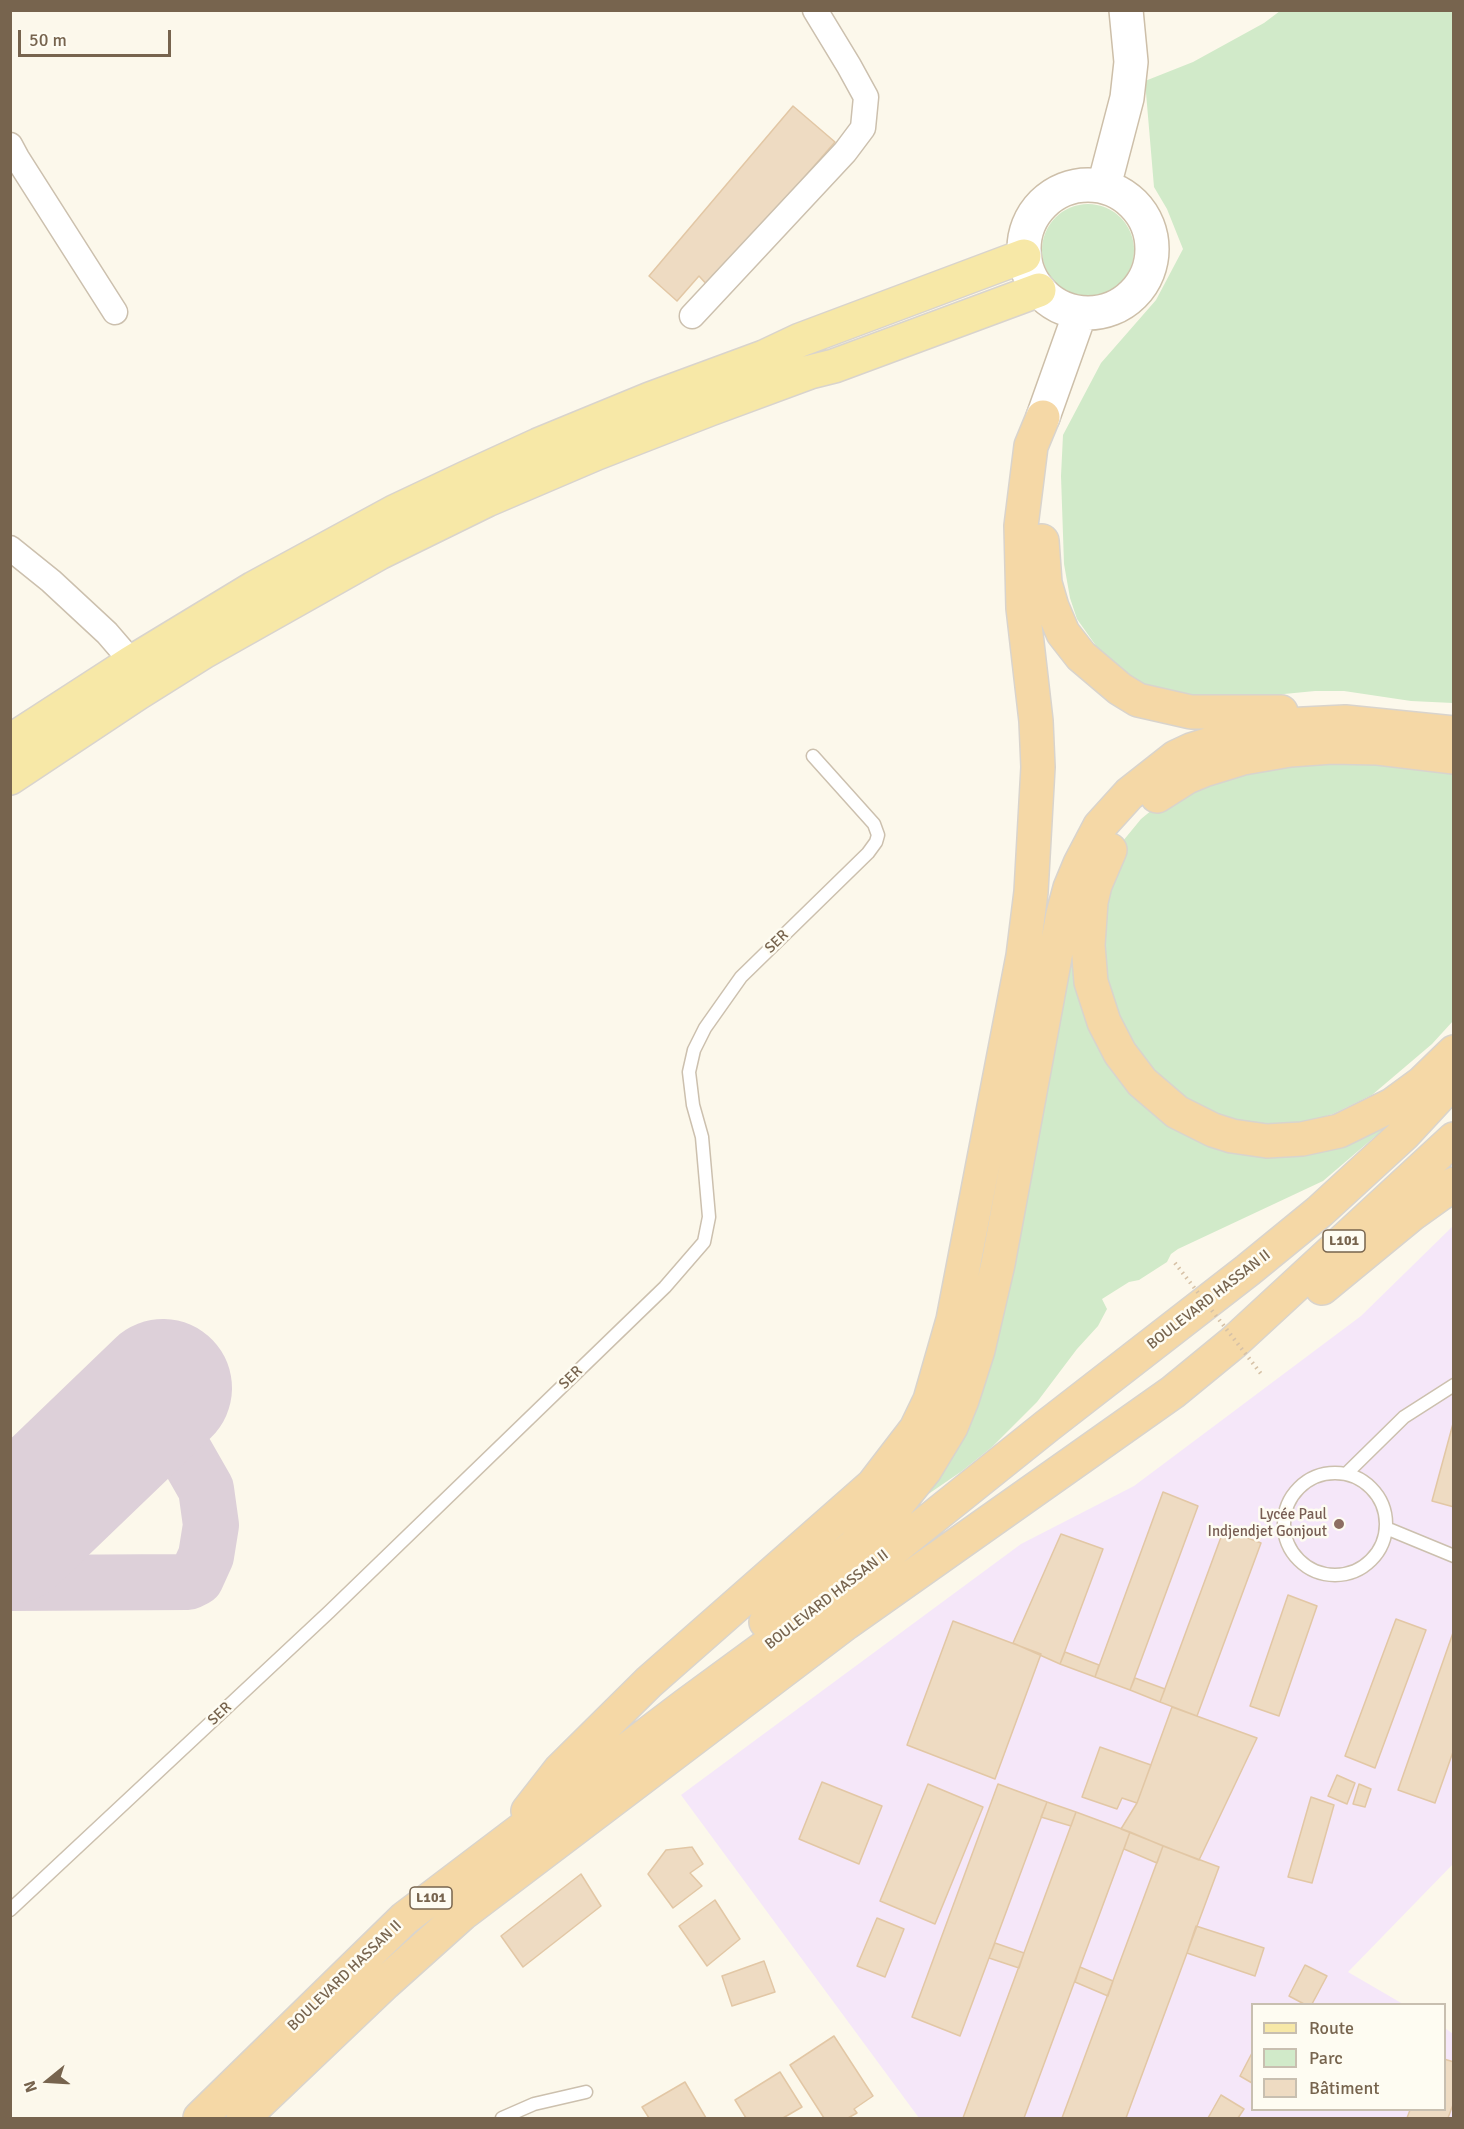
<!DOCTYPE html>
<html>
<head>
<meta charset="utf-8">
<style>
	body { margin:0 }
	#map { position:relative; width:1464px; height:2129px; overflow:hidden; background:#fcf8eb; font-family:Signika,sans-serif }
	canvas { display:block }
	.frame { position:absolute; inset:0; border:12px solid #77644e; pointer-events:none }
	.legend { position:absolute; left:1251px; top:2003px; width:195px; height:108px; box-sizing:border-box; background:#fefcf2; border:2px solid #c8bfb0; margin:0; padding:8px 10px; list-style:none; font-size:18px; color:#77644e }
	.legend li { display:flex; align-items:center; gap:12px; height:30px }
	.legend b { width:30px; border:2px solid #c8bfb0 }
	.north { position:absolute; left:18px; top:2051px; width:60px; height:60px; -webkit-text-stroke:4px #fefcf2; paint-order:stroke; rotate:252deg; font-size:16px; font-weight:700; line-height:24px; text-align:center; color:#77644e }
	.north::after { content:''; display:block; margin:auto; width:21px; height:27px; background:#77644e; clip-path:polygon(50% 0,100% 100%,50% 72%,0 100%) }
	.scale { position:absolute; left:18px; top:30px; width:153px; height:27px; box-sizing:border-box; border:3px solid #77644e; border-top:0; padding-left:8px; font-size:18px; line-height:21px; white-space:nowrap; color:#77644e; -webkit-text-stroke:4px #fefcf2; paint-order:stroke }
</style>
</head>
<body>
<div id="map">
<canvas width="1464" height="2129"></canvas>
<div class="frame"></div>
<ul class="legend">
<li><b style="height:8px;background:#f7e8a7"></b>Route</li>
<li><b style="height:16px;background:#d1eac9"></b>Parc</li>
<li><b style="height:16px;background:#eedbc2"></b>Bâtiment</li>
</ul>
<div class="north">N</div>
<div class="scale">50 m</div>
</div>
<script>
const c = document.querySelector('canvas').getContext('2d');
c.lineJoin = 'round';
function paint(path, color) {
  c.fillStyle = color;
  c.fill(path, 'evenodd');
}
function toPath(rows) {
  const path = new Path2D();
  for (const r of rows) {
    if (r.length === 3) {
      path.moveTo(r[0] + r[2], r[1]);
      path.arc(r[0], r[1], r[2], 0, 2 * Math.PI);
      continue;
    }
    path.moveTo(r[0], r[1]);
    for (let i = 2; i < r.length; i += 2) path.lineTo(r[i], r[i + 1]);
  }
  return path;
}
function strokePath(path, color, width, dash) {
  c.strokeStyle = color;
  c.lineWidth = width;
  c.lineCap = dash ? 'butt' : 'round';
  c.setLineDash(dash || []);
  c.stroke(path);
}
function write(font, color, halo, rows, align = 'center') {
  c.font = font + ' Signika,sans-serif';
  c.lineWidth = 5;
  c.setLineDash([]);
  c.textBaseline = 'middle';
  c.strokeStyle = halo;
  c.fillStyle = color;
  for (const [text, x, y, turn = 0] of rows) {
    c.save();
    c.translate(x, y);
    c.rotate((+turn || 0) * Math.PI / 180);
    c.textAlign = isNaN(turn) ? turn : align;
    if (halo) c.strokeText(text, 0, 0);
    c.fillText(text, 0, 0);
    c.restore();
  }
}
paint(toPath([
	[1453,1226,1453,1864,1348,1972,1403,2004,1252,2004,1252,2110,1444,2110,1445,2028,1453,2034,1453,2118,919,2118,681,1795,1021,1544,1134,1486,1361,1316]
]), '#f5e7f9');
paint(toPath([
	[1280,11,1453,11,1453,703,1411,701,1344,691,1315,691,1284,694,1202,698,1155,690,1137,681,1119,669,1099,650,1077,619,1070,598,1064,564,1061,476,1063,435,1101,363,1156,300,1183,249,1167,209,1154,187,1145,81,1193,62,1264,23],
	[1088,250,46],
	[1286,759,1453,768,1453,1021,1432,1044,1372,1095,1333,1114,1292,1126,1223,1119,1168,1093,1124,1047,1095,936,1118,847,1141,819,1169,796],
	[1071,928,1128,1091,1153,1113,1179,1127,1392,1122,1323,1181,1178,1249,1171,1254,1167,1262,1139,1280,1129,1282,1102,1299,1107,1309,1098,1326,1077,1349,1037,1402,992,1447,962,1471,924,1497]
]), '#d1eac9');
strokePath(toPath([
	[10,1583,188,1582,196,1578,206,1556,211,1525,206,1489,186,1454,158,1431,127,1423,94,1424,57,1439,33,1459,21,1484,14,1509,13,1532]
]), '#ddd0d9', 56);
strokePath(toPath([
	[10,1535,163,1388]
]), '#ddd0d9', 138);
const building = toPath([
	[793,106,835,142,709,287,699,276,677,301,649,276,793,106],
	[1454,1420,1454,1507,1432,1501,1454,1420],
	[1163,1492,1198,1506,1130,1690,1095,1677,1163,1492],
	[1224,1529,1261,1543,1197,1716,1160,1702,1224,1529],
	[1061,1534,1103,1549,1060,1664,1013,1643,1061,1534],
	[1288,1595,1317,1606,1279,1716,1250,1706,1288,1595],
	[1396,1619,1426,1630,1375,1768,1345,1756,1396,1619],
	[953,1621,1041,1654,995,1779,907,1745,953,1621],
	[1454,1630,1454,1749,1435,1803,1398,1790,1454,1630],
	[1065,1652,1099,1665,1095,1677,1060,1664,1065,1652],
	[1135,1678,1165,1689,1160,1702,1130,1690,1135,1678],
	[1172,1707,1257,1738,1199,1860,1121,1829,1137,1803,1172,1707],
	[1100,1747,1151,1765,1137,1803,1122,1798,1117,1809,1082,1797,1100,1747],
	[1337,1775,1355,1783,1347,1804,1328,1796,1337,1775],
	[822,1782,882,1806,859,1864,799,1839,822,1782],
	[928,1784,983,1807,935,1924,880,1901,928,1784],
	[998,1784,1047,1802,960,2036,912,2017,998,1784],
	[1359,1784,1371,1789,1365,1807,1353,1804,1359,1784],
	[1311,1797,1334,1805,1312,1883,1288,1877,1311,1797],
	[1047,1802,1076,1812,1071,1826,1041,1817,1047,1802],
	[1076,1812,1130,1832,1024,2118,963,2118,1076,1812],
	[1130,1832,1163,1846,1157,1863,1124,1849,1130,1832],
	[1163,1846,1219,1867,1187,1953,1126,2118,1062,2118,1163,1846],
	[692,1847,703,1864,690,1873,702,1886,673,1908,648,1874,666,1850,692,1847],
	[581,1874,601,1906,523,1967,501,1936,581,1874],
	[715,1900,740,1939,707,1966,679,1926,715,1900],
	[877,1918,904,1929,885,1977,857,1966,877,1918],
	[1196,1926,1264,1948,1255,1976,1187,1953,1196,1926],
	[995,1943,1024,1953,1019,1968,989,1958,995,1943],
	[764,1961,775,1992,732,2006,722,1976,764,1961],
	[1305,1965,1327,1976,1312,2004,1304,2004,1289,1996,1305,1965],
	[1080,1967,1113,1981,1108,1996,1075,1982,1080,1967],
	[834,2036,873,2096,854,2109,857,2113,848,2118,824,2118,790,2065,834,2036],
	[1252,2053,1252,2083,1240,2076,1252,2053],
	[1444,2059,1454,2062,1454,2102,1448,2118,1407,2118,1410,2110,1444,2110,1444,2059],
	[780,2072,802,2107,783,2118,746,2118,735,2100,780,2072],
	[685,2082,706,2118,649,2118,642,2107,685,2082],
	[1221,2095,1244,2109,1238,2118,1208,2118,1221,2095]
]);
paint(building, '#eedbc2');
strokePath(building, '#e2c7a5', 1.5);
const service = toPath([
	[1335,1524,51],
	[1347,1473,1404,1417,1454,1385],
	[1386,1528,1454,1556],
	[10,1910,329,1612,665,1287,704,1242,709,1217,702,1137,693,1105,689,1072,694,1050,705,1028,741,977,868,853,876,842,878,835,874,824,813,756],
	[502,2118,534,2104,586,2092]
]);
const minor = toPath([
	[10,145,17,158,115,312],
	[692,316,845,152,863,128,866,97,849,66,815,10],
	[10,548,51,581,107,633,132,662]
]);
const secondary = toPath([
	[1088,249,64],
	[1104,186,1127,98,1131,62,1126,10],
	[1043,417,1080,313]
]);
const primary = toPath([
	[10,741,132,662,254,588,394,512,466,478,538,445,650,399,764,357,800,340,1024,256],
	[10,778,138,693,205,651,379,553,487,500,597,453,710,409,810,372,834,366,1039,290]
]);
const trunk = toPath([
	[1042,541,1045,583,1052,607,1063,633,1081,656,1120,689,1138,700,1191,712,1281,712],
	[1157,796,1187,777,1204,770,1243,758,1290,750,1332,747,1378,748,1454,757],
	[1110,850,1095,885,1091,902,1088,945,1091,982,1104,1022,1120,1053,1142,1082,1177,1112,1213,1130,1232,1136,1267,1141,1302,1139,1339,1131,1392,1105,1422,1083,1454,1052],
	[1322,1288,1412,1214,1454,1184],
	[766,1622,854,1546,896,1506,925,1470,951,1427,962,1400,978,1350,998,1264,1063,914,1070,888,1080,864,1100,826,1129,794,1176,757,1191,750,1223,740,1284,725,1345,722,1454,733],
	[528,1811,560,1770,649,1682,873,1485,916,1429,930,1400,953,1320,1023,956,1031,892,1038,767,1036,721,1023,608,1021,526,1031,446,1043,417],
	[200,2118,405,1918,686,1705,836,1595,1047,1426,1248,1270,1319,1212,1404,1134,1454,1080],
	[243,2118,385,1983,462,1914,846,1623,1173,1392,1234,1342,1454,1139]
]);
strokePath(service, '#ccc0ae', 15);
strokePath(minor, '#ccc0ae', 27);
strokePath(secondary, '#cdbfa9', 36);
strokePath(primary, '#d9d4cd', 36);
strokePath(trunk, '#d9d4cd', 36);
strokePath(service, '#fff', 12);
strokePath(minor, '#fff', 24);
strokePath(secondary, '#fff', 33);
strokePath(primary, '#f7e8a7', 33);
strokePath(trunk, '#f5d8a6', 33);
strokePath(toPath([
	[1175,1263,1262,1375]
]), '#d6c1a6', 4, [1.5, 4.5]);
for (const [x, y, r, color] of [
	[1339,1524,6,"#8d6e63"]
]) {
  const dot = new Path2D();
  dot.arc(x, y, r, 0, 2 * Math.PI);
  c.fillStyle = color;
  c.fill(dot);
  strokePath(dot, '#fefcf2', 2);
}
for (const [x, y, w] of [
	[1344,1241,42],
	[431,1898,42]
]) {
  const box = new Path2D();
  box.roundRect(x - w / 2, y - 11, w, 22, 4.5);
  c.fillStyle = '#fefcf2';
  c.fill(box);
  strokePath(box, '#77644e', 1.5);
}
write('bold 14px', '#77644e', null, [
	["L101",1344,1241],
	["L101",431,1898]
]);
write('15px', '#77644e', '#fefcf2', [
	["SER",777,942,-44],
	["BOULEVARD HASSAN II",1209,1300,-38],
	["SER",571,1378,-44],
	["BOULEVARD HASSAN II",827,1600,-38],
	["SER",220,1714,-43],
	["BOULEVARD HASSAN II",345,1976,-44]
]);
write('15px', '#785e54', '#fefcf2', [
	["Lycée Paul",1327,1515],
	["Indjendjet Gonjout",1327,1532]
], 'right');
</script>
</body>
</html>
